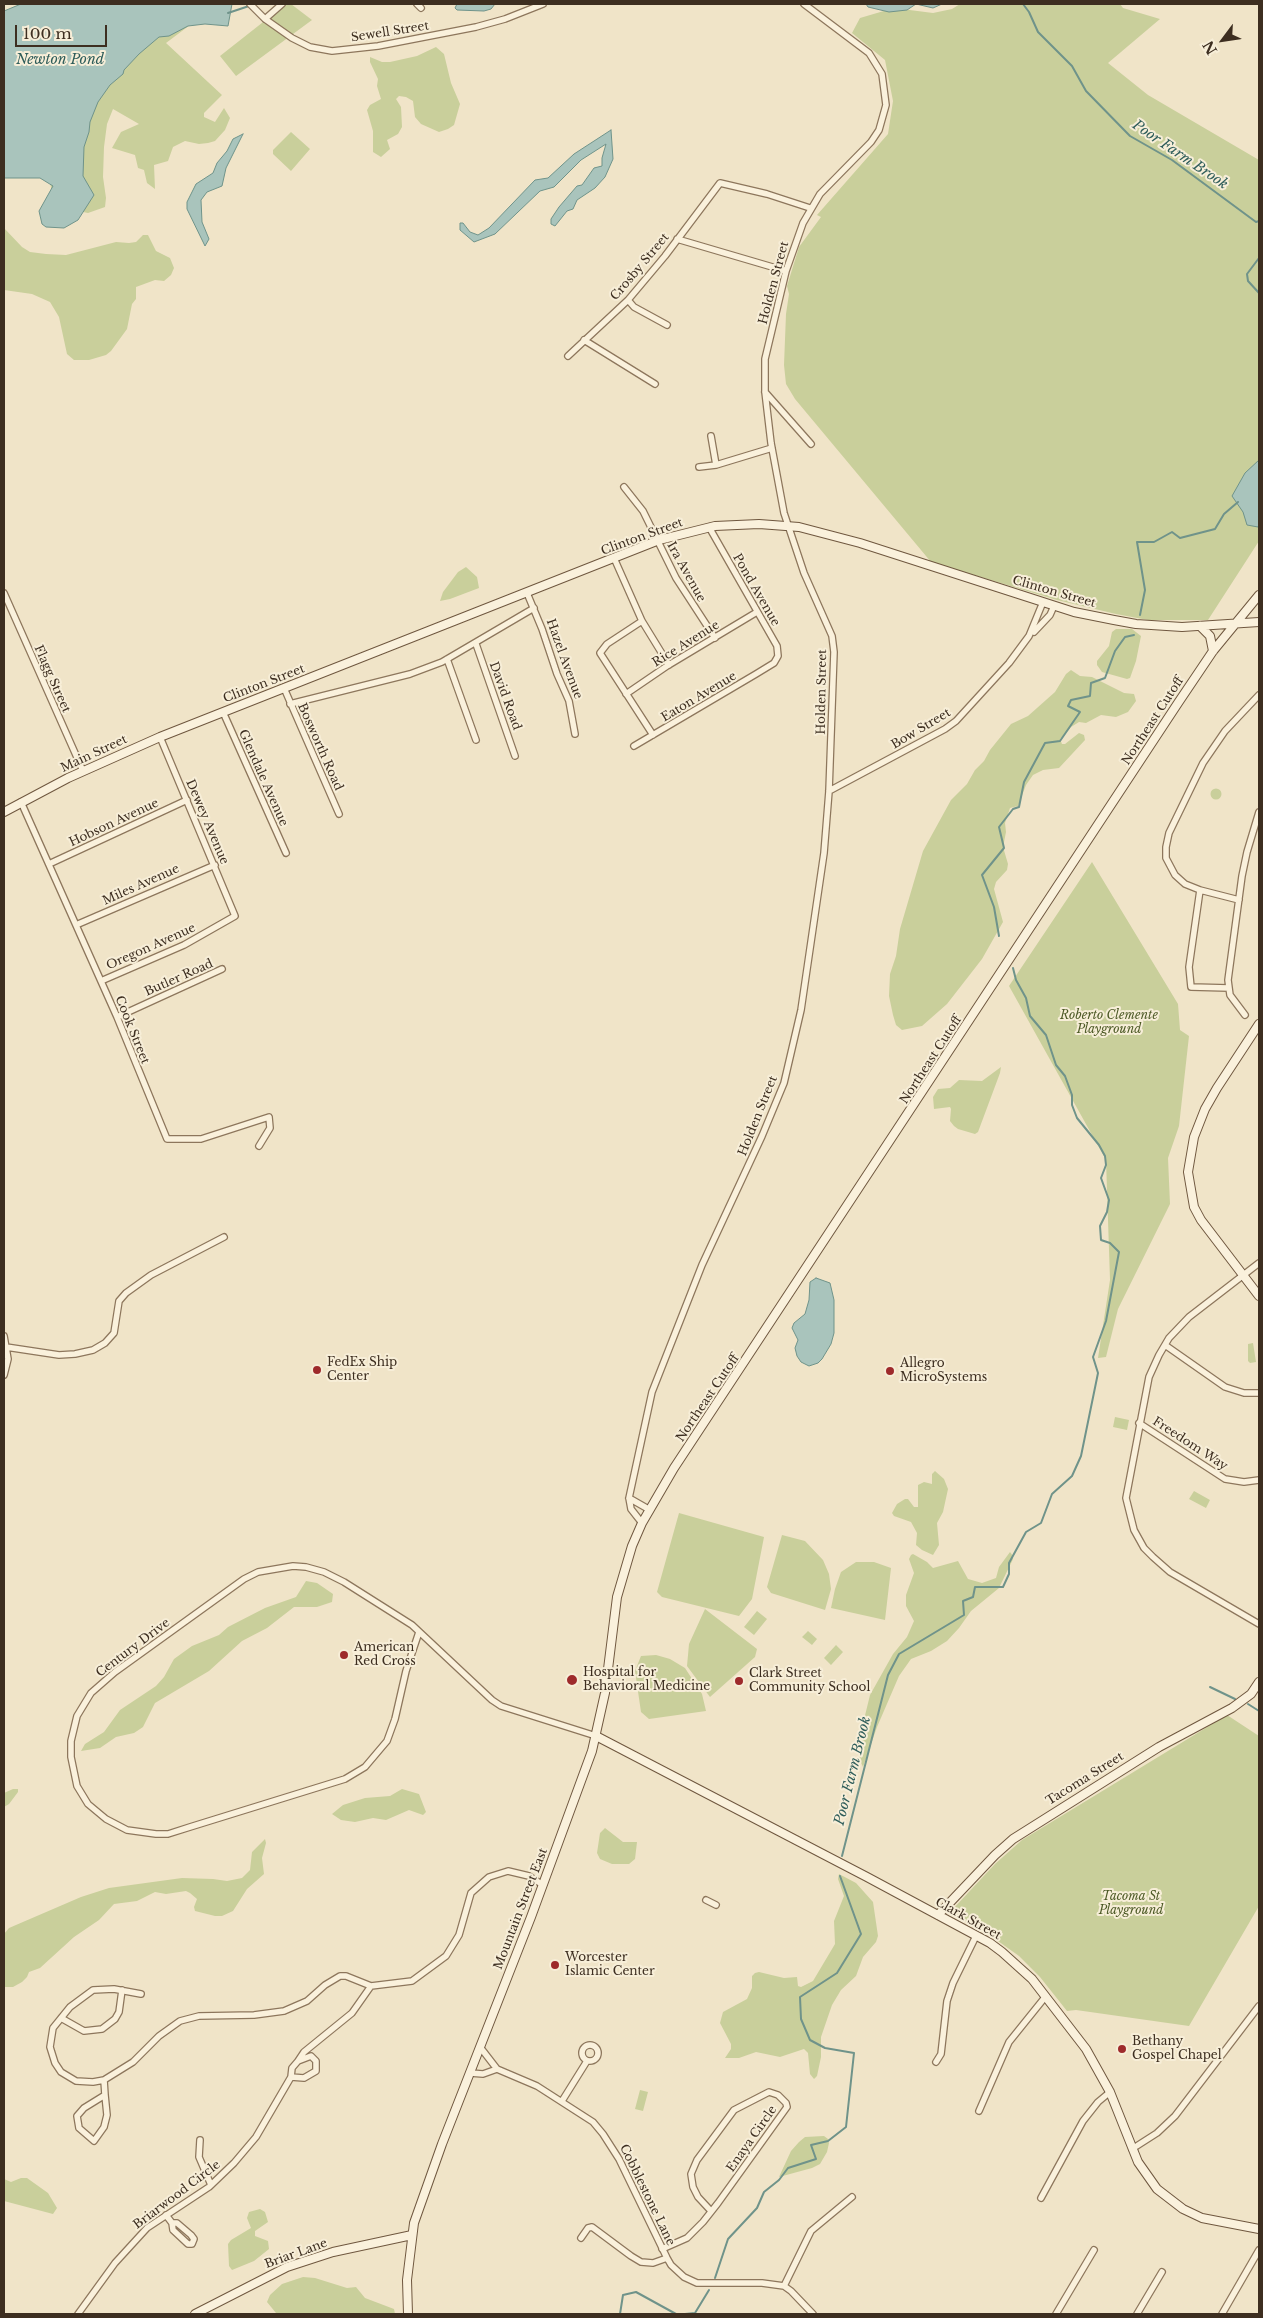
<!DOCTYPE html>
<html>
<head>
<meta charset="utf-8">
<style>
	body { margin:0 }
	#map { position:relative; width:1263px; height:2318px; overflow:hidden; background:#f0e4c8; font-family:"Libre Baskerville",serif }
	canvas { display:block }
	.frame { position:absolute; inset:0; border:5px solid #3d2e20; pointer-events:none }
	.north { position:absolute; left:1198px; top:15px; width:50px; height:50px; -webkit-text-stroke:4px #f7eed8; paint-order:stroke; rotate:239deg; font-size:14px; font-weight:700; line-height:20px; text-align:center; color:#3d2e20 }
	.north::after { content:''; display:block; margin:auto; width:18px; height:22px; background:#3d2e20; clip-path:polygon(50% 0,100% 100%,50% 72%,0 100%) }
	.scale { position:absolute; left:15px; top:25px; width:92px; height:22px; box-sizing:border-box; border:2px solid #3d2e20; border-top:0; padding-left:6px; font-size:15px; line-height:18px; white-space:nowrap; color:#3d2e20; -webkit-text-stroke:4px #f7eed8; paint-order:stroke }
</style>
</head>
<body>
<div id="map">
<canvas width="1263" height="2318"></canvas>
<div class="frame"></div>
<div class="north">N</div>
<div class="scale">100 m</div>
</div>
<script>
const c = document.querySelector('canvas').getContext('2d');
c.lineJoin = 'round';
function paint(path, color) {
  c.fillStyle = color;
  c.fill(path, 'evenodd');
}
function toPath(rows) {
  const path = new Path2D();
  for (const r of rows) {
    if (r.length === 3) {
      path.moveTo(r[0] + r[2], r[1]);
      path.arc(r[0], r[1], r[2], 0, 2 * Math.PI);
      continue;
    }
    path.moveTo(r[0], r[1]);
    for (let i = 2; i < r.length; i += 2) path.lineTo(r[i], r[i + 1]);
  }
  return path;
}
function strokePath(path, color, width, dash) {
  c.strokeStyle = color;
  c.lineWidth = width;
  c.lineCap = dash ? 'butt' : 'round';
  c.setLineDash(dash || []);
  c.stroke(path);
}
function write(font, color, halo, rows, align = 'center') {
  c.font = font + ' "Libre Baskerville",serif';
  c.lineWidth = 4;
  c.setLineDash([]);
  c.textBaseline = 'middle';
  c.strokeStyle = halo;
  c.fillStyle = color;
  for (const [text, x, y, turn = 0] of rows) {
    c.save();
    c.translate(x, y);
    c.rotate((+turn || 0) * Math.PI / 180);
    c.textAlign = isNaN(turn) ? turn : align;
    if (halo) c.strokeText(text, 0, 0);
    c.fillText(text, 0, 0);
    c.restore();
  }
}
paint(toPath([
	[32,4,194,22,166,43,222,95,204,113,204,117,215,122,224,108,230,118,225,130,215,141,208,143,199,144,185,141,173,147,168,161,154,165,155,189,147,183,144,170,138,168,135,155,112,148,121,132,139,124,113,109,107,124,104,147,103,177,106,198,105,207,88,213,83,212,52,191,4,13],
	[286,4,291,4,312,20,236,76,220,56],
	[960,4,1120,4,1123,8,1160,19,1108,63,1148,95,1259,160,1259,541,1208,620,1148,620,1116,614,1057,600,931,562,795,399,786,384,784,365,786,314,789,294,787,286,799,247,821,217,817,215,888,134,893,101,885,60,852,33,860,18,894,8,933,13,952,9],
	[436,47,444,54,451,83,460,104,454,125,448,129,439,132,421,124,415,117,413,101,406,97,399,96,396,99,401,107,402,127,398,134,387,140,390,149,381,157,373,152,373,131,367,110,370,105,381,99,377,86,378,79,370,62,370,57,382,62,390,62,417,56],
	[291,132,310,149,291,171,273,154,273,150],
	[4,228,22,247,30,252,46,254,66,255,116,242,129,243,136,242,143,235,148,235,156,251,170,258,174,268,171,275,164,281,155,280,136,287,136,299,132,304,127,329,111,351,106,355,89,360,74,360,67,354,59,317,50,302,32,294,4,290],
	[466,567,477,577,479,588,450,599,440,601,443,592,458,572],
	[1116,629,1132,629,1141,636,1136,661,1130,678,1127,679,1102,672,1097,665,1097,661,1109,646,1112,632],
	[1071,670,1080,676,1092,677,1124,693,1134,694,1136,701,1128,712,1116,717,1101,715,1086,723,1079,722,1071,727,1060,739,1062,744,1065,744,1079,733,1084,735,1085,740,1059,768,1043,770,1033,775,1026,785,1018,806,1010,808,1005,823,1006,832,1003,847,1008,864,1007,870,996,882,994,889,1003,922,982,959,947,1004,922,1026,902,1030,896,1025,893,1015,889,996,890,974,896,956,900,929,923,851,951,800,967,784,975,770,984,761,990,750,1011,724,1028,716,1055,692,1066,674],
	[1216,794,5.5],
	[1092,862,1178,1004,1180,1030,1189,1036,1179,1126,1168,1158,1170,1204,1118,1309,1106,1357,1098,1358,1110,1280,1106,1160,1009,986],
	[1001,1067,1000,1073,978,1132,975,1134,958,1129,954,1126,950,1121,951,1109,950,1107,934,1109,933,1097,938,1089,950,1088,959,1080,982,1081],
	[1253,1343,1256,1362,1250,1363,1248,1361,1248,1344],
	[1115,1417,1129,1420,1127,1430,1113,1427],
	[935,1471,944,1479,948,1489,943,1512,937,1523,939,1545,933,1555,922,1550,916,1545,917,1533,911,1522,894,1516,892,1513,897,1504,905,1499,908,1499,914,1507,918,1507,918,1485,924,1482,932,1484,932,1474],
	[1194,1491,1210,1500,1206,1508,1189,1499],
	[679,1513,764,1537,752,1599,739,1616,662,1597,657,1592],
	[782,1535,805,1541,823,1560,829,1574,831,1589,825,1610,771,1593,767,1587],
	[1010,1552,1013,1556,1013,1559,999,1588,971,1611,959,1628,947,1641,931,1651,911,1659,899,1676,877,1727,863,1767,859,1758,860,1736,870,1695,893,1654,907,1637,914,1621,906,1606,906,1595,914,1573,909,1559,911,1555,913,1554,927,1562,933,1568,958,1561,968,1579,982,1583,996,1578,999,1567],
	[856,1562,874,1562,891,1568,885,1620,831,1608,835,1589,841,1572],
	[306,1581,317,1583,333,1594,332,1602,317,1607,294,1607,267,1628,242,1641,209,1671,155,1703,143,1727,134,1733,116,1737,100,1748,81,1751,85,1744,104,1732,120,1710,156,1686,164,1677,174,1659,192,1646,219,1635,228,1627,265,1608,296,1597],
	[705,1609,757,1649,755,1657,710,1697,687,1666,689,1644],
	[757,1611,767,1619,754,1635,744,1627],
	[808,1631,817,1639,812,1645,802,1637],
	[836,1645,843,1652,831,1665,824,1658],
	[656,1655,670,1659,685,1668,702,1694,706,1711,649,1719,641,1712,635,1671,641,1656],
	[1227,1715,1259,1736,1259,1906,1189,2026,1076,2010,1067,2011,1040,1977,1019,1956,991,1936,953,1914,953,1909,995,1864,1022,1840],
	[13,1789,18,1789,18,1792,9,1804,4,1807,4,1793],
	[402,1789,419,1794,426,1812,423,1815,409,1810,386,1820,373,1818,355,1822,341,1820,332,1814,343,1805,365,1798,390,1796],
	[605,1828,623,1842,637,1842,635,1859,629,1864,612,1864,600,1859,597,1853,600,1833],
	[265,1839,266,1843,262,1858,264,1874,247,1889,233,1911,222,1916,215,1916,195,1911,194,1907,197,1899,190,1893,186,1891,166,1894,155,1892,137,1901,114,1904,99,1920,74,1937,40,1968,29,1972,27,1977,22,1982,13,1987,4,1987,4,1934,9,1928,81,1897,109,1888,182,1878,213,1879,227,1881,242,1878,250,1870,252,1852],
	[839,1874,856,1883,873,1902,878,1936,876,1942,863,1957,856,1976,841,1990,832,2005,821,2037,821,2057,817,2076,814,2079,810,2074,808,2053,804,2049,780,2057,756,2052,739,2058,725,2058,731,2049,731,2044,720,2023,723,2012,747,1999,752,1988,752,1976,755,1973,759,1972,784,1978,797,1977,798,1986,801,1987,813,1981,835,1944,834,1921,844,1896,838,1879],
	[640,2090,648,2092,643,2111,635,2109],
	[824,2136,828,2139,829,2143,827,2152,820,2164,812,2168,779,2177,791,2151,799,2142,805,2137],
	[21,2178,27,2178,48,2193,57,2208,53,2214,4,2201,4,2179,11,2182],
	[260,2209,265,2212,268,2222,255,2231,255,2236,268,2241,269,2249,254,2261,232,2270,229,2266,228,2244,231,2240,251,2228,247,2218,249,2212],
	[303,2277,315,2278,347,2288,356,2287,365,2298,394,2309,395,2314,276,2313,267,2302,270,2295,282,2284]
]), '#c9cf9b');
const water = toPath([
	[21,4,232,4,228,26,205,24,188,26,169,36,159,37,139,54,124,70,123,74,110,85,98,102,90,122,89,132,84,147,83,176,94,195,78,220,64,228,46,227,42,224,39,211,53,186,40,178,4,178,4,11,21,4],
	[457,4,495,4,491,9,484,11,457,10,455,8,457,4],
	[866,4,942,4,933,8,916,4,907,10,889,12,868,7,866,4],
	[611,130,613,159,605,177,595,188,577,200,573,209,567,211,555,226,551,224,551,219,559,207,577,186,582,185,594,168,602,166,602,158,606,144,581,160,554,187,540,191,495,234,474,242,460,230,460,223,463,223,470,232,478,235,489,228,535,180,548,178,574,154,611,130],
	[243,134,226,168,222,186,207,192,201,200,202,222,209,239,205,246,187,209,187,202,196,184,213,173,217,163,227,151,233,139,243,134],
	[1259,460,1259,525,1258,527,1247,525,1243,512,1232,496,1245,473,1259,460],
	[816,1278,830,1283,834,1300,834,1333,831,1344,822,1359,818,1363,809,1366,801,1362,797,1356,795,1348,798,1340,792,1328,794,1323,805,1314,809,1300,810,1282,816,1278]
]);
paint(water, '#a9c4bc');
strokePath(water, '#6f938a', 1);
strokePath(toPath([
	[1023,4,1029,12,1038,32,1072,66,1086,91,1130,136,1172,160,1256,222,1259,221],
	[228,13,255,4],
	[1259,258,1247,274,1248,281,1259,293],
	[1140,615,1145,590,1137,542,1154,542,1172,532,1180,538,1215,529,1224,514,1238,502],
	[999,936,994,907,982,875,1004,848,999,827,1013,809,1019,807,1024,782,1045,743,1060,741,1080,712,1068,706,1071,700,1090,696,1091,683,1105,678,1115,651,1125,637,1134,635],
	[1210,1687,1235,1699],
	[1248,1704,1259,1711],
	[842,1856,888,1675,899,1654,964,1615,963,1601,973,1597,975,1587,1003,1587,1009,1574,1009,1563,1026,1532,1041,1523,1052,1494,1072,1476,1081,1456,1098,1373,1093,1357,1106,1321,1119,1252,1110,1243,1101,1240,1100,1226,1107,1212,1109,1200,1101,1178,1106,1165,1105,1156,1099,1145,1077,1118,1072,1105,1072,1095,1065,1076,1056,1065,1046,1035,1030,1016,1026,998,1016,980,1013,968],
	[715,2278,728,2239,757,2208,764,2192,779,2180,788,2168,816,2159,811,2145,828,2141,846,2127,854,2053,825,2048,810,2040,801,2019,800,1997,837,1973,861,1934,840,1876],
	[620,2314,623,2295,636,2292,676,2314],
	[685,2314,695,2313,709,2290]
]), '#6f938a', 2);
const street = toPath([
	[250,4,265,19,292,38,310,47,332,51,378,46,476,27,505,19,543,4],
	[417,4,421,8],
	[265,19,282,4],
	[677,239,786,271],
	[628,300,634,307,667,325],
	[584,340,655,384],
	[568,356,628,300,665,256,720,183,767,194,810,208],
	[765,392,811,444],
	[711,436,716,465],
	[699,467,716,465,772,448],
	[624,487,643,511,676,578,715,638],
	[614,558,642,621,669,665],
	[4,593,83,771],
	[527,593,542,629,557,674,569,701,575,734],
	[642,621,607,644,600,653,653,735],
	[1034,632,1050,615,1054,606],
	[476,644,515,756],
	[447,659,476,740],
	[284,688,339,814],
	[626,694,667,666,757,612],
	[290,704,410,674,442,662,534,608],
	[223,712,286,853],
	[634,746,756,674,774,663,778,656,777,646,709,527],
	[829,791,945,729,956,721,1009,663,1029,636,1043,602],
	[21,802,117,1017,167,1139,201,1139,269,1117,270,1128,259,1146],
	[49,864,187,800],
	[1200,890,1239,900],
	[76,925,215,865],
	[101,981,184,945,235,916,160,737],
	[1229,988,1191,987,1189,967,1200,890,1185,884,1175,875,1166,858,1166,847,1169,833,1203,763,1225,731,1259,695],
	[1245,1015,1230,995,1228,980,1242,876,1247,852,1259,812],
	[117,1017,222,969],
	[1259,1263,1189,1317,1169,1338,1159,1355,1149,1377,1126,1498,1134,1530,1144,1548,1153,1557,1170,1572,1259,1624],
	[4,1336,8,1359,4,1375],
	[1165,1345,1225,1387,1244,1393,1259,1393],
	[6,1347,59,1355,75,1354,93,1350,105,1343,114,1333,119,1301,126,1293,151,1275,224,1237],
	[1139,1423,1225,1479,1244,1482,1259,1480],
	[629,1498,650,1510],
	[642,1523,631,1509,629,1498,652,1392,702,1265,762,1136,784,1083,801,1010,824,853,829,791,834,652,832,636,804,573,784,513,771,443,765,392,765,359,786,271,803,223,820,194,871,142,879,130,886,105,882,74,869,53,804,4],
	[419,1632,406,1671,395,1719,387,1741,365,1767,345,1779,190,1827,168,1834,156,1834,127,1830,106,1819,88,1804,77,1786,71,1757,71,1741,77,1716,91,1693,115,1672,244,1579,258,1572,293,1566,306,1567,324,1572,344,1582,412,1625,492,1700,501,1706,596,1736],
	[706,1900,716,1905],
	[371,1986,412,1981,446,1956,459,1935,471,1893,489,1877,508,1871,529,1876,543,1885],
	[61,2018,84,2031,102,2029,115,2019,119,2012,122,1990],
	[590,2053,8],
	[480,2047,497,2069,537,2086,593,2122,603,2134,619,2159,667,2258,671,2265,684,2277,697,2283,762,2283,784,2286,791,2291,813,2314],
	[936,2062,941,2054,947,2001,953,1983,976,1936],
	[470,2073,483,2074,497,2069],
	[291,2077,292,2068,298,2061],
	[105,2095,107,2115,104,2127,94,2141,79,2128,77,2116,84,2108,105,2095,104,2080,93,2082,76,2081,61,2072,55,2063,50,2047,53,2028,70,2007,93,1990,114,1989,141,1994],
	[562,2101,587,2061],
	[979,2111,1009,2042,1046,1996],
	[200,2140,199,2157,211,2185],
	[1132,2149,1157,2133,1175,2116,1259,2006],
	[1041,2198,1083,2121,1098,2102,1110,2092],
	[166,2215,172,2223,173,2230,188,2244,192,2244,194,2239,191,2235,177,2223,172,2223],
	[581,2238,588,2228,592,2227,631,2256,641,2262,653,2263,667,2258],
	[662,2249,687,2238,703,2222,718,2203,787,2107,786,2103,778,2095,769,2092,734,2110,697,2160,691,2174,693,2187,698,2197,711,2211],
	[784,2286,811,2231,852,2197],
	[78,2314,115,2263,147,2228,209,2187,234,2163,256,2137,291,2077,304,2078,316,2071,316,2061,311,2056,298,2061,304,2052,352,2013,371,1986,346,1976,340,1976,325,1985,307,2001,284,2011,254,2015,199,2016,180,2021,159,2036,133,2062,104,2080],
	[1056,2314,1094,2250],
	[1137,2314,1162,2272],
	[1222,2314,1259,2250]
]);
const secondary = toPath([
	[1200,626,1210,636,1213,651],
	[4,812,68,778,160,737,659,540,715,526,759,524,799,527,860,543,1074,612,1114,620,1136,624,1182,627,1259,622],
	[1259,1024,1217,1088,1205,1109,1194,1137,1188,1172,1194,1207,1201,1220,1259,1296],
	[596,1736,867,1877,990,1943,1002,1952,1032,1979,1086,2049,1110,2092,1138,2162,1157,2189,1183,2209,1202,2218,1259,2229],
	[938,1915,995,1855,1013,1839,1159,1747,1232,1708,1251,1694,1259,1682],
	[195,2314,287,2267,333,2252,412,2235],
	[408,2314,407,2280,414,2223,442,2144,531,1917,592,1751,605,1693,617,1597,632,1546,642,1523,674,1468,1178,703,1213,651,1259,595]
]);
strokePath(street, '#8d765c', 8);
strokePath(secondary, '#6f573f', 10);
strokePath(street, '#faf1dc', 5.5);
strokePath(secondary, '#faf1dc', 8);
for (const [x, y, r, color] of [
	[317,1370,5,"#9e2a2b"],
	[890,1371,5,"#9e2a2b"],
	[344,1655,5,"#9e2a2b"],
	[572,1680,6,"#9e2a2b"],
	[739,1681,5,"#9e2a2b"],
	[555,1965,5,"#9e2a2b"],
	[1122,2049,5,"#9e2a2b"]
]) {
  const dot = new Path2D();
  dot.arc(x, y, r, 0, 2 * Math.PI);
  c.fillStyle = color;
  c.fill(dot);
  strokePath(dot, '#f7eed8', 2);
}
write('12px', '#3d2e20', '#f7eed8', [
	["Sewell Street",390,32,-9],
	["Crosby Street",640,267,-50],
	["Holden Street",774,283,-75],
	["Clinton Street",642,537,-20],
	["Ira Avenue",686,572,61],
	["Pond Avenue",756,590,60],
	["Clinton Street",1054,592,16],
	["Rice Avenue",686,644,-32],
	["Hazel Avenue",564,659,70],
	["Flagg Street",52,679,66],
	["Clinton Street",264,684,-21],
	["Holden Street",822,692,-89],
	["David Road",505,696,70],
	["Eaton Avenue",699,697,-31],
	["Northeast Cutoff",1153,721,-57],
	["Bow Street",921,729,-31],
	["Bosworth Road",320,747,66],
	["Main Street",94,754,-25],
	["Glendale Avenue",263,778,66],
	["Dewey Avenue",207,822,67],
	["Hobson Avenue",114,823,-25],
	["Miles Avenue",141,885,-24],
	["Oregon Avenue",151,947,-24],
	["Butler Road",179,978,-24],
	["Cook Street",132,1030,68],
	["Northeast Cutoff",931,1060,-57],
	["Holden Street",758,1116,-68],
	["Northeast Cutoff",708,1398,-56],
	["Freedom Way",1190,1444,33],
	["Century Drive",133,1648,-37],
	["Tacoma Street",1085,1779,-32],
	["Mountain Street East",521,1909,-69],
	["Clark Street",968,1919,29],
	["Enaya Circle",752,2139,-55],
	["Briarwood Circle",177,2195,-37],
	["Cobblestone Lane",647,2195,64],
	["Briar Lane",296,2254,-20]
]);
write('italic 12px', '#4d5a26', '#f7eed8', [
	["Roberto Clemente",1109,1016],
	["Playground",1109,1030],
	["Tacoma St",1131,1897],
	["Playground",1131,1911]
]);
write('12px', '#3d2e20', '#f7eed8', [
	["FedEx Ship",327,1363],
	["Center",327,1377],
	["Allegro",900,1364],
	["MicroSystems",900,1378],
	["American",354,1648],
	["Red Cross",354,1662],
	["Hospital for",583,1673],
	["Behavioral Medicine",583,1687],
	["Clark Street",749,1674],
	["Community School",749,1688],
	["Worcester",565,1958],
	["Islamic Center",565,1972],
	["Bethany",1132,2042],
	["Gospel Chapel",1132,2056]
], 'left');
write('italic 14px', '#2f5d5a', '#f7eed8', [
	["Newton Pond",60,60],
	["Poor Farm Brook",1180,155,34],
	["Poor Farm Brook",853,1771,-76]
]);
</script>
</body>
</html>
